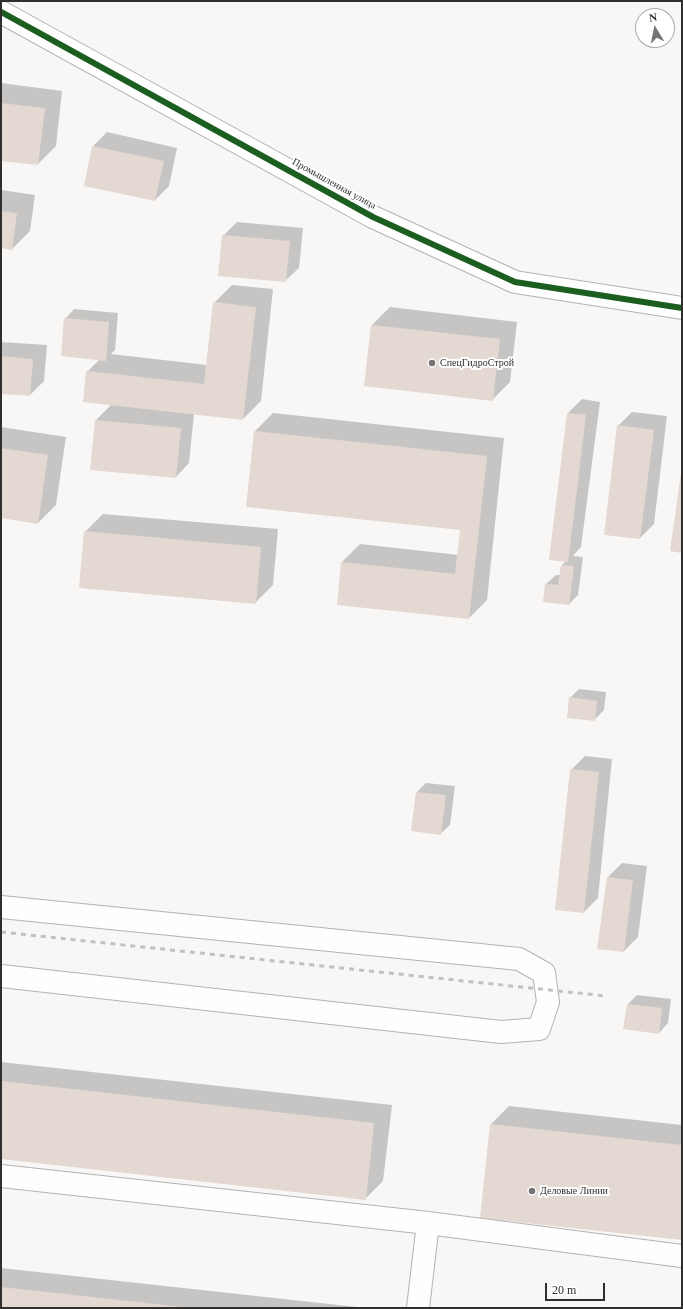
<!DOCTYPE html>
<html>
<head>
<meta charset="utf-8">
<style>
	body { margin:0 }
	#map { position:relative; width:683px; height:1309px; overflow:hidden; background:#f8f7f5; font-family:"Times New Roman",serif }
	canvas { display:block }
	.frame { position:absolute; inset:0; border:2px solid #302f2e; pointer-events:none }
	.north { position:absolute; left:635px; top:8px; width:40px; height:40px; box-sizing:border-box; background:#fff; border:1px solid #acacab; border-radius:50%; rotate:350deg; font-size:11px; font-weight:700; line-height:16px; text-align:center; color:#302f2e }
	.north::after { content:''; display:block; margin:auto; width:14px; height:18px; background:#767574; clip-path:polygon(50% 0,100% 100%,50% 72%,0 100%) }
	.scale { position:absolute; left:545px; top:1283px; width:60px; height:18px; box-sizing:border-box; border:2px solid #302f2e; border-top:0; padding-left:5px; font-size:12px; line-height:14px; white-space:nowrap; color:#302f2e; -webkit-text-stroke:3px #fff; paint-order:stroke }
</style>
</head>
<body>
<div id="map">
<canvas width="683" height="1309"></canvas>
<div class="frame"></div>
<div class="north">N</div>
<div class="scale">20 m</div>
</div>
<script>
const c = document.querySelector('canvas').getContext('2d');
c.lineJoin = 'round';
function paint(path, color) {
  c.fillStyle = color;
  c.fill(path, 'evenodd');
}
function toPath(rows) {
  const path = new Path2D();
  for (const r of rows) {
    path.moveTo(r[0], r[1]);
    for (let i = 2; i < r.length; i += 2) path.lineTo(r[i], r[i + 1]);
  }
  return path;
}
function strokePath(path, color, width, dash) {
  c.strokeStyle = color;
  c.lineWidth = width;
  c.lineCap = dash ? 'butt' : 'round';
  c.setLineDash(dash || []);
  c.stroke(path);
}
function write(font, color, halo, rows, align = 'center') {
  c.font = font + ' "Times New Roman",serif';
  c.lineWidth = 4;
  c.setLineDash([]);
  c.textBaseline = 'middle';
  c.strokeStyle = halo;
  c.fillStyle = color;
  for (const [text, x, y, turn = 0] of rows) {
    c.save();
    c.translate(x, y);
    c.rotate((+turn || 0) * Math.PI / 180);
    c.textAlign = isNaN(turn) ? turn : align;
    if (halo) c.strokeText(text, 0, 0);
    c.fillText(text, 0, 0);
    c.restore();
  }
}
paint(toPath([
	[1,83,62,91,56,146,38,164,1,160],
	[107,132,177,148,169,186,155,200,93,146],
	[1,190,35,195,30,231,12,249,1,247],
	[237,222,303,228,299,268,285,281,223,236],
	[232,285,273,289,261,401,243,419,194,414,189,463,176,477,96,420,111,405,87,372,100,359,65,319,74,309,118,313,115,350,111,354,207,365,214,303],
	[390,307,517,322,510,382,492,400,372,325],
	[1,342,47,345,44,381,30,395,1,393],
	[582,399,600,402,581,547,573,556,583,557,578,595,569,604,544,601,546,584,556,575,561,575,562,565,566,561,568,413],
	[632,412,667,416,654,524,640,538,618,426],
	[273,413,504,438,487,600,469,618,342,562,360,544,459,555,461,529,255,431],
	[1,427,66,437,56,505,38,523,1,517],
	[103,514,278,529,273,585,255,603,85,532],
	[579,689,606,692,604,710,594,720,570,698],
	[585,756,612,759,598,898,584,912,571,770],
	[426,783,455,786,450,825,440,834,417,792],
	[622,863,647,866,638,937,624,951,599,948,608,877],
	[637,995,671,999,668,1023,659,1033,628,1004],
	[1,1062,392,1105,383,1181,365,1199,1,1158],
	[509,1106,682,1125,682,1239,491,1124],
	[1,1268,366,1308,1,1308]
]), '#0003');
paint(toPath([
	[1,103,45,108,38,165,1,161],
	[92,146,164,161,155,201,84,186],
	[1,211,17,213,12,250,1,248],
	[222,235,290,241,286,282,218,276],
	[213,302,256,307,243,420,83,402,86,371,204,384],
	[64,318,109,322,106,361,61,356],
	[371,325,500,339,493,401,364,386],
	[1,356,33,359,30,396,1,394],
	[567,413,586,415,568,562,549,560],
	[95,420,181,428,176,478,90,470],
	[617,425,654,430,640,539,604,535],
	[254,431,487,456,469,619,337,605,341,562,455,574,460,530,246,507],
	[1,448,48,455,38,524,1,518],
	[681,473,682,473,682,553,670,551],
	[84,531,261,547,256,604,79,588],
	[561,565,574,566,569,605,543,602,545,584,558,585],
	[569,697,597,701,595,721,567,718],
	[570,769,599,772,584,913,555,910],
	[416,792,446,795,441,835,411,831],
	[607,877,633,880,624,952,597,949],
	[627,1004,662,1008,659,1034,623,1029],
	[1,1081,374,1123,366,1200,1,1159],
	[490,1124,682,1145,682,1240,480,1218],
	[1,1287,182,1307,182,1308,1,1308]
]), '#e3d8d2');
const minor = toPath([
	[1,12,373,217,515,282,682,308],
	[1,907,519,959,544,973,548,1002,539,1029,501,1032,1,976],
	[1,1176,428,1223,682,1256],
	[418,1308,428,1223]
]);
strokePath(minor, '#b4b3b2', 24);
strokePath(minor, '#fefefe', 22);
strokePath(toPath([
	[1,932,606,996]
]), '#c2c1c0', 3, [5, 5]);
strokePath(toPath([
	[1,12,373,217,515,282,682,308]
]), '#1b5e20', 6);
for (const [x, y, r, color] of [
	[432,363,4,"#767574"],
	[532,1191,4,"#767574"]
]) {
  const dot = new Path2D();
  dot.arc(x, y, r, 0, 2 * Math.PI);
  c.fillStyle = color;
  c.fill(dot);
  strokePath(dot, '#fff', 1.5);
}
write('10px', '#302f2e', '#fff', [
	["Промышленная улица",334,184,29]
]);
write('10px', '#302f2e', '#fff', [
	["СпецГидроСтрой",440,363],
	["Деловые Линии",540,1191]
], 'left');
</script>
</body>
</html>
